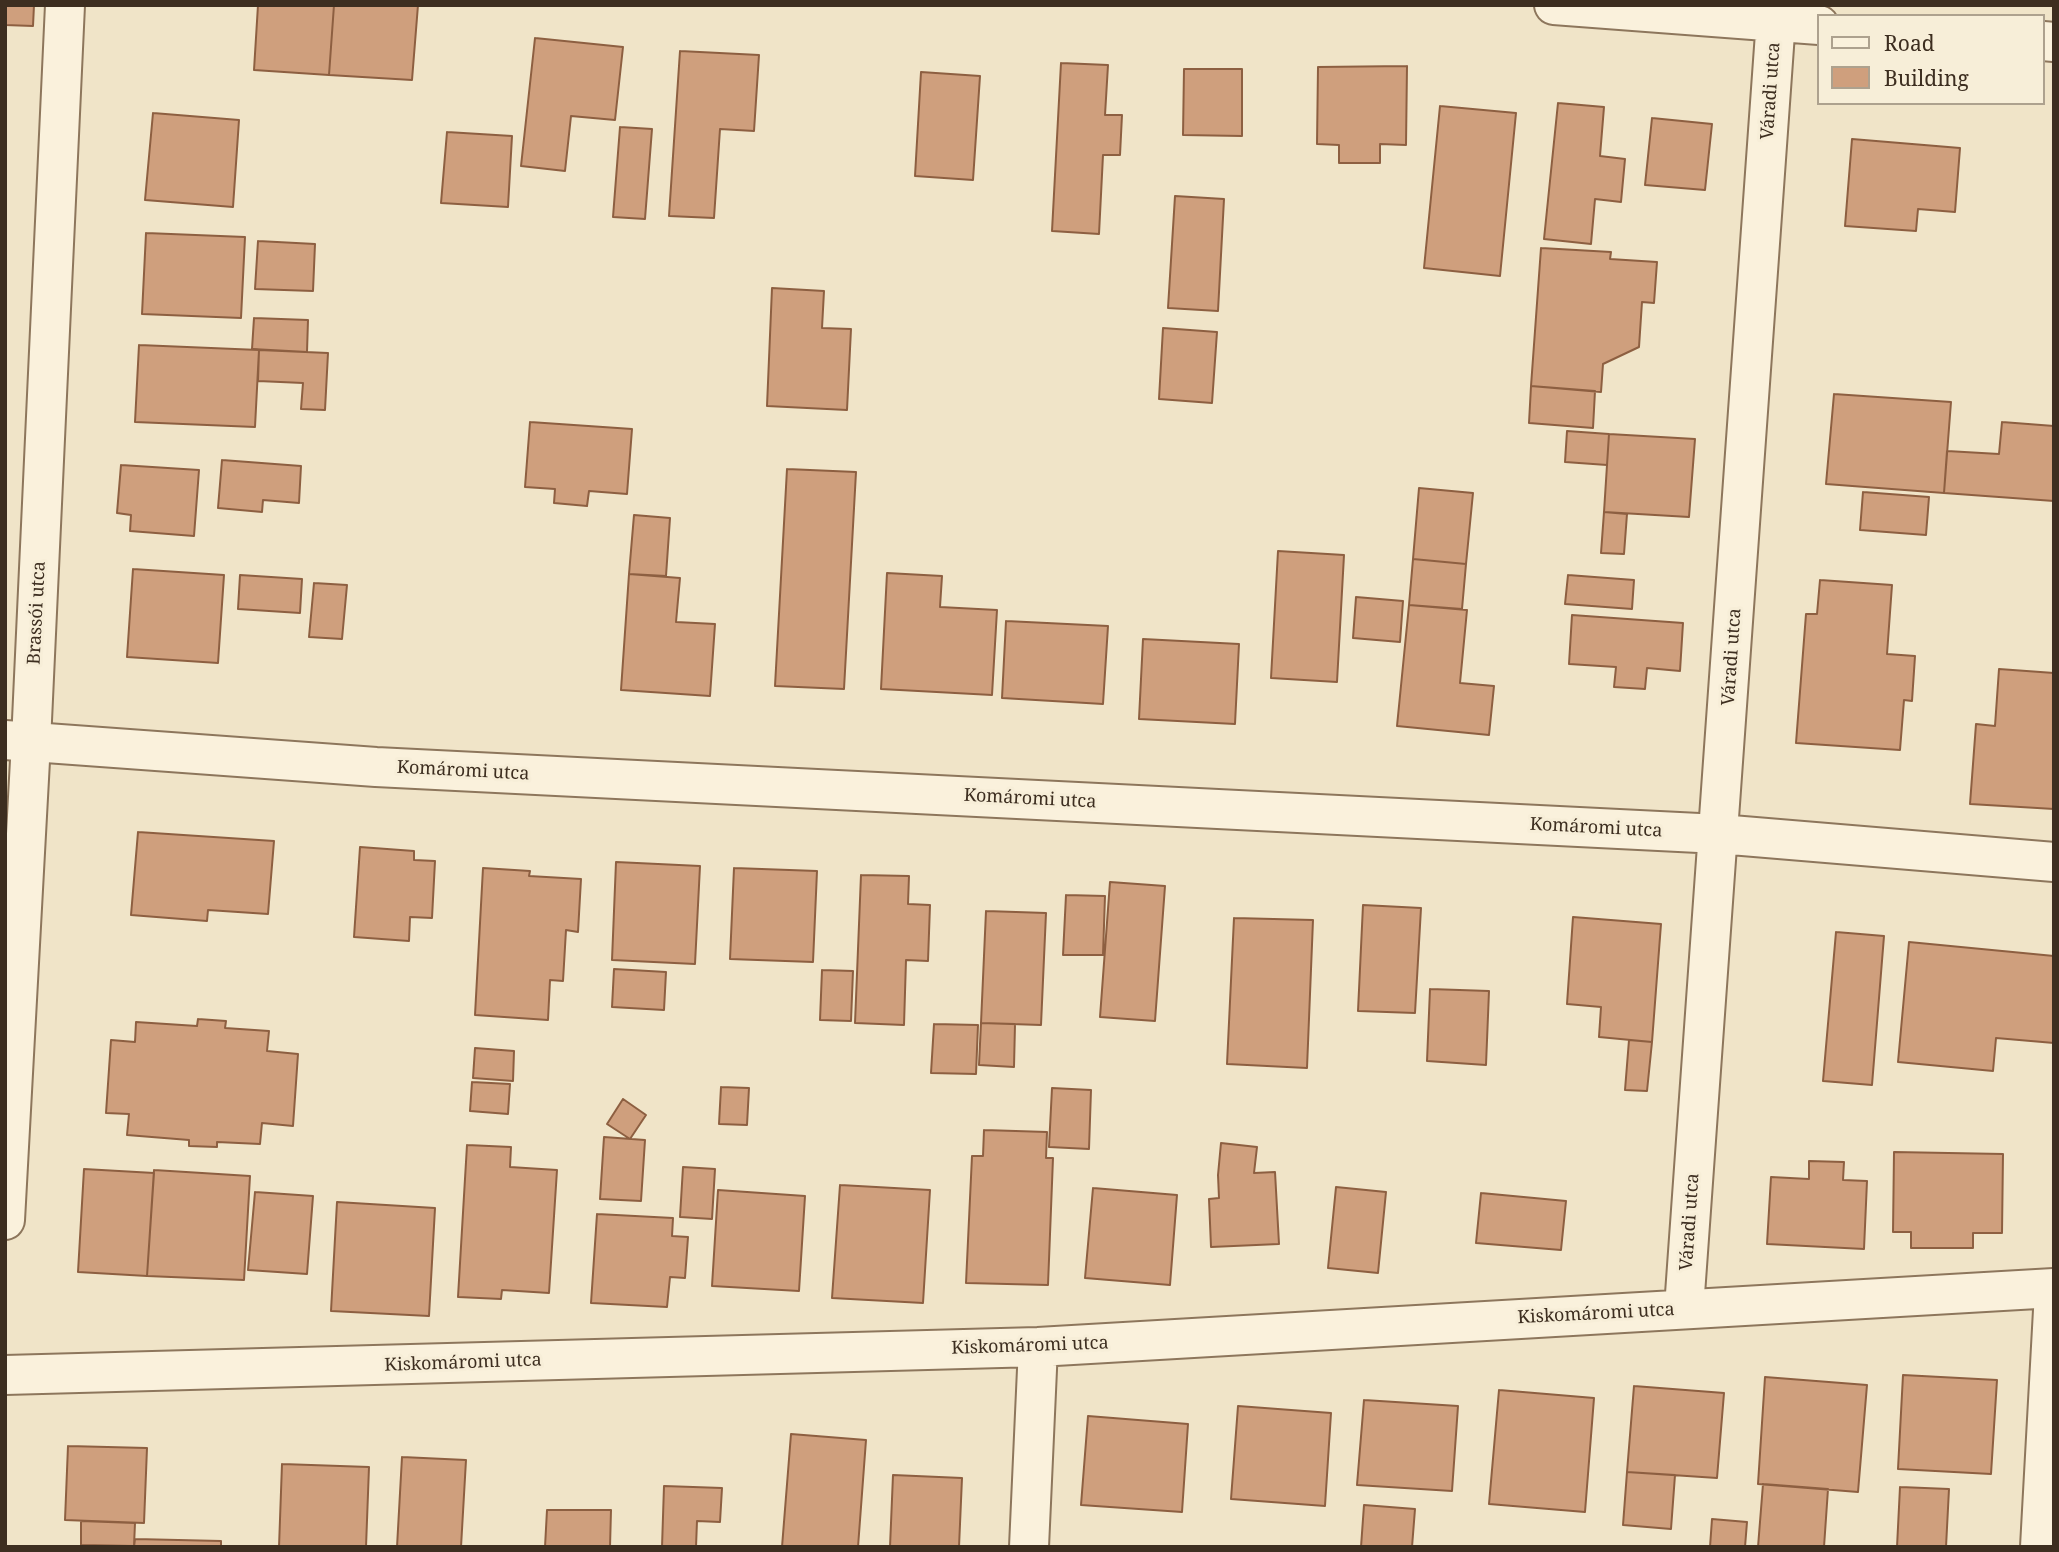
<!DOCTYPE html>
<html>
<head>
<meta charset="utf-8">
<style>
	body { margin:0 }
	#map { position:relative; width:2059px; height:1552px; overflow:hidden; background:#f0e4c8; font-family:"Noto Serif",serif }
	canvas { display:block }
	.frame { position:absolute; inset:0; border:7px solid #3d2e20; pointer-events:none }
	.legend { position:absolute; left:1817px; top:14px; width:228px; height:91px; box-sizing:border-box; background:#f7eed8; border:2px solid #ada18e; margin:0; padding:9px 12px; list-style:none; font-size:21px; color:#3d2e20 }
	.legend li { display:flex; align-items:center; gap:14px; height:35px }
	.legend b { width:35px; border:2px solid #ada18e }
</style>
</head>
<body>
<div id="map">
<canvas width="2059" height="1552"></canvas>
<div class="frame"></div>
<ul class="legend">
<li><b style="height:9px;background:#faf1dc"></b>Road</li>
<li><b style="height:19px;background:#cf9f7d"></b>Building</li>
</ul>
</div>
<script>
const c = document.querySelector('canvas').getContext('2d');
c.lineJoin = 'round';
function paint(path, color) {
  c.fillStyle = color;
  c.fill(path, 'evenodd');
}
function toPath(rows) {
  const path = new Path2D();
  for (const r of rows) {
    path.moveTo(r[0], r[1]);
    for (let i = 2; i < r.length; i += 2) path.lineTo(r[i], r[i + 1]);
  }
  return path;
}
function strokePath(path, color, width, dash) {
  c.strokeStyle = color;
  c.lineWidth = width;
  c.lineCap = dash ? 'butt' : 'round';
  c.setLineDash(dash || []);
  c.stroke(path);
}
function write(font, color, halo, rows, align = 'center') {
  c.font = font + ' "Noto Serif",serif';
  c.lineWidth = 6;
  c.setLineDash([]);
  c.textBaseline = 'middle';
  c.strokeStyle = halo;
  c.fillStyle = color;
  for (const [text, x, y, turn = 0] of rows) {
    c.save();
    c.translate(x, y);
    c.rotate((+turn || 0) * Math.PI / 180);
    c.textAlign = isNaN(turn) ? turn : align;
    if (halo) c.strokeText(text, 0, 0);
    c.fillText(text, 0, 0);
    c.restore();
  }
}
const building = toPath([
	[5,5,34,5,33,26,5,25,5,5],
	[258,5,334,5,329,75,254,70,258,5],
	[334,5,418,5,412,80,329,75,334,5],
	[535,38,623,47,615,120,571,116,565,171,521,166,535,38],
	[680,51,759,55,754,131,720,129,714,218,669,216,680,51],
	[1061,63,1108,65,1105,115,1122,115,1120,155,1103,155,1099,234,1052,231,1061,63],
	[1407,66,1406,145,1380,144,1380,163,1339,163,1339,145,1317,144,1318,67,1407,66],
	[1184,69,1242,69,1242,136,1183,135,1184,69],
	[921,72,980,76,973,180,915,176,921,72],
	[1558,103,1604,107,1600,156,1625,159,1621,202,1595,199,1591,244,1544,239,1558,103],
	[1440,106,1516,113,1500,276,1424,268,1440,106],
	[153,113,239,120,233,207,145,200,153,113],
	[1652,118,1712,124,1705,190,1645,185,1652,118],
	[620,127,652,129,645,219,613,217,620,127],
	[447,132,512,136,508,207,441,203,447,132],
	[1852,139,1960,148,1955,212,1918,209,1916,231,1845,226,1852,139],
	[1175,196,1224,199,1218,311,1168,308,1175,196],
	[146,233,245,237,241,318,142,314,146,233],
	[258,241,315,244,313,291,255,289,258,241],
	[1541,248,1611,252,1610,259,1657,262,1654,303,1642,302,1639,347,1603,364,1601,392,1531,386,1541,248],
	[772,288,824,291,822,328,851,329,847,410,767,406,772,288],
	[254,318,308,320,307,352,252,349,254,318],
	[1163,328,1217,332,1212,403,1159,399,1163,328],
	[139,345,259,350,255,427,135,422,139,345],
	[259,350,328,353,325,410,301,409,303,383,258,381,259,350],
	[1531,386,1595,391,1593,428,1529,423,1531,386],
	[1834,394,1951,402,1944,493,1826,484,1834,394],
	[530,422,632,429,627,494,589,491,587,506,554,503,555,489,525,487,530,422],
	[2002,422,2054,426,2054,501,1944,493,1947,451,1999,454,2002,422],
	[1567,431,1609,434,1607,465,1565,462,1567,431],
	[1609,434,1695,439,1689,517,1604,512,1609,434],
	[222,460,301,466,299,503,263,500,262,512,218,508,222,460],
	[121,465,199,470,194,536,130,531,131,515,117,513,121,465],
	[787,469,856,472,844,689,775,686,787,469],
	[1419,488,1473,493,1466,564,1413,559,1419,488],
	[1863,492,1929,497,1926,535,1860,530,1863,492],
	[1604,512,1627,514,1624,554,1601,553,1604,512],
	[634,515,670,518,666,576,629,574,634,515],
	[1278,551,1344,555,1337,682,1271,678,1278,551],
	[1413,559,1466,564,1462,609,1409,605,1413,559],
	[133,569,224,575,218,663,127,657,133,569],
	[887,573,942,576,940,607,997,610,992,695,881,689,887,573],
	[629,574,680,578,676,622,715,624,710,696,621,690,629,574],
	[240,575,302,579,300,613,238,609,240,575],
	[1568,575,1634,580,1632,609,1565,604,1568,575],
	[1820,580,1892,585,1887,654,1915,656,1912,701,1904,700,1900,750,1796,743,1806,614,1817,614,1820,580],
	[314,583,347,585,342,639,309,637,314,583],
	[1356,597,1403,601,1400,642,1353,638,1356,597],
	[1409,605,1467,610,1460,683,1494,686,1489,735,1397,726,1409,605],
	[1572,615,1683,623,1680,671,1647,668,1645,689,1614,687,1616,667,1569,664,1572,615],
	[1006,621,1108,626,1103,704,1002,698,1006,621],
	[1143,639,1239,644,1235,724,1139,719,1143,639],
	[1999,669,2054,673,2054,809,1970,804,1976,724,1995,726,1999,669],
	[138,832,274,841,268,914,208,910,207,921,131,915,138,832],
	[360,847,414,851,414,860,435,861,432,918,410,917,409,941,354,937,360,847],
	[616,862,700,866,695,964,612,960,616,862],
	[483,868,530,871,529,876,581,879,578,932,566,930,563,981,550,980,548,1020,475,1015,483,868],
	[734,868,817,871,813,962,730,959,734,868],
	[861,875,909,876,908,904,930,905,928,961,906,960,904,1025,855,1023,861,875],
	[1110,882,1165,886,1155,1021,1100,1017,1110,882],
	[1066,895,1105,896,1103,955,1063,955,1066,895],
	[1363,905,1421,908,1415,1013,1358,1011,1363,905],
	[986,911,1046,913,1041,1025,981,1023,986,911],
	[1573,917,1661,924,1652,1042,1599,1037,1601,1007,1567,1004,1573,917],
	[1234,918,1313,920,1307,1068,1227,1064,1234,918],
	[1836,932,1884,936,1872,1085,1823,1081,1836,932],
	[1909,942,2054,956,2054,1043,1996,1038,1993,1071,1898,1062,1909,942],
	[614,969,666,972,664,1010,612,1007,614,969],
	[822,970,853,971,851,1021,820,1020,822,970],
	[1430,989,1489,991,1486,1065,1427,1061,1430,989],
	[198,1019,226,1021,225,1028,269,1031,267,1051,298,1054,293,1126,262,1123,260,1144,217,1142,217,1147,189,1146,189,1140,127,1135,129,1114,106,1113,111,1040,135,1042,136,1022,197,1026,198,1019],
	[981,1023,1015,1024,1014,1067,979,1065,981,1023],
	[934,1024,978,1025,976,1074,931,1073,934,1024],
	[1629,1040,1652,1042,1647,1091,1625,1090,1629,1040],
	[475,1048,514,1051,513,1081,473,1078,475,1048],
	[472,1082,510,1084,508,1114,470,1111,472,1082],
	[721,1087,749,1088,747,1125,719,1124,721,1087],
	[1052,1088,1091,1090,1089,1149,1049,1147,1052,1088],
	[623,1099,646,1115,630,1139,607,1124,623,1099],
	[984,1130,1047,1132,1046,1158,1053,1158,1048,1285,966,1283,972,1156,983,1156,984,1130],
	[604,1137,645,1140,641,1201,600,1199,604,1137],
	[1221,1143,1257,1147,1254,1173,1275,1172,1279,1244,1211,1247,1209,1199,1219,1198,1218,1175,1221,1143],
	[467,1145,511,1147,510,1167,557,1170,549,1293,502,1290,501,1299,458,1297,467,1145],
	[1894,1152,2003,1154,2002,1233,1973,1233,1973,1248,1911,1248,1911,1232,1893,1232,1894,1152],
	[1809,1161,1844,1162,1843,1180,1867,1181,1864,1249,1767,1244,1771,1177,1809,1179,1809,1161],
	[683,1167,715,1169,712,1219,680,1217,683,1167],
	[84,1169,154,1173,147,1276,78,1272,84,1169],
	[154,1170,250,1176,244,1280,147,1276,154,1170],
	[840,1185,930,1190,923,1303,832,1298,840,1185],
	[1336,1187,1386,1192,1378,1273,1328,1268,1336,1187],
	[1093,1188,1177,1195,1170,1285,1085,1278,1093,1188],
	[718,1190,805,1196,799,1291,712,1286,718,1190],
	[255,1192,313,1196,307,1274,248,1270,255,1192],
	[1481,1193,1566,1201,1561,1250,1476,1243,1481,1193],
	[337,1202,435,1208,429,1316,331,1311,337,1202],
	[597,1214,673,1218,672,1236,688,1237,685,1278,670,1277,667,1307,591,1303,597,1214],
	[1903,1375,1997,1380,1991,1474,1898,1469,1903,1375],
	[1765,1377,1867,1385,1858,1492,1758,1484,1765,1377],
	[1634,1386,1724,1393,1717,1478,1627,1472,1634,1386],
	[1499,1390,1594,1398,1585,1512,1489,1504,1499,1390],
	[1364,1400,1458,1406,1452,1491,1357,1485,1364,1400],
	[1238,1406,1331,1413,1325,1506,1231,1499,1238,1406],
	[1088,1416,1188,1424,1182,1512,1081,1505,1088,1416],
	[791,1434,866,1440,858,1547,782,1547,791,1434],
	[68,1446,147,1448,144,1523,65,1520,68,1446],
	[402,1457,466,1460,461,1547,397,1547,402,1457],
	[282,1464,369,1467,366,1547,279,1547,282,1464],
	[1627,1472,1675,1475,1671,1529,1623,1525,1627,1472],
	[893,1475,962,1478,959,1547,890,1547,893,1475],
	[1763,1484,1828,1489,1824,1547,1758,1547,1763,1484],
	[664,1486,722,1488,720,1522,697,1521,696,1547,662,1547,664,1486],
	[1900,1487,1949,1489,1946,1547,1897,1547,1900,1487],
	[1364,1505,1415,1509,1412,1547,1361,1547,1364,1505],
	[547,1510,611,1510,610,1547,545,1547,547,1510],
	[1712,1519,1747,1522,1745,1547,1710,1547,1712,1519],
	[81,1521,135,1523,134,1546,81,1545,81,1521],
	[135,1539,221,1541,221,1547,134,1547,135,1539]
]);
paint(building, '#cf9f7d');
strokePath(building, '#8d5f41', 2);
const minor = toPath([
	[1554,5,1819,25],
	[2043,41,2054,42],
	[5,740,376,767,1719,834,2054,862],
	[1684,1308,1777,5],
	[5,1375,1038,1347,2054,1288],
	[1029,1547,1038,1347],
	[2040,1547,2054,1292]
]);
const tertiary = toPath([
	[5,1220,31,742,65,5]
]);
strokePath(minor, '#8d765c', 42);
strokePath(tertiary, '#8d765c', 42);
strokePath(minor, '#faf1dc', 38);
strokePath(tertiary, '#faf1dc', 38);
write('18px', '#3d2e20', '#f7eed8', [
	["Váradi utca",1771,91,-86],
	["Brassói utca",37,613,-87],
	["Váradi utca",1732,657,-86],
	["Komáromi utca",463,771,3],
	["Komáromi utca",1030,799,3],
	["Komáromi utca",1596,828,3],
	["Váradi utca",1690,1222,-86],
	["Kiskomáromi utca",1596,1314,-3],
	["Kiskomáromi utca",1030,1346,-2],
	["Kiskomáromi utca",463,1363,-2]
]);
</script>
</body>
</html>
